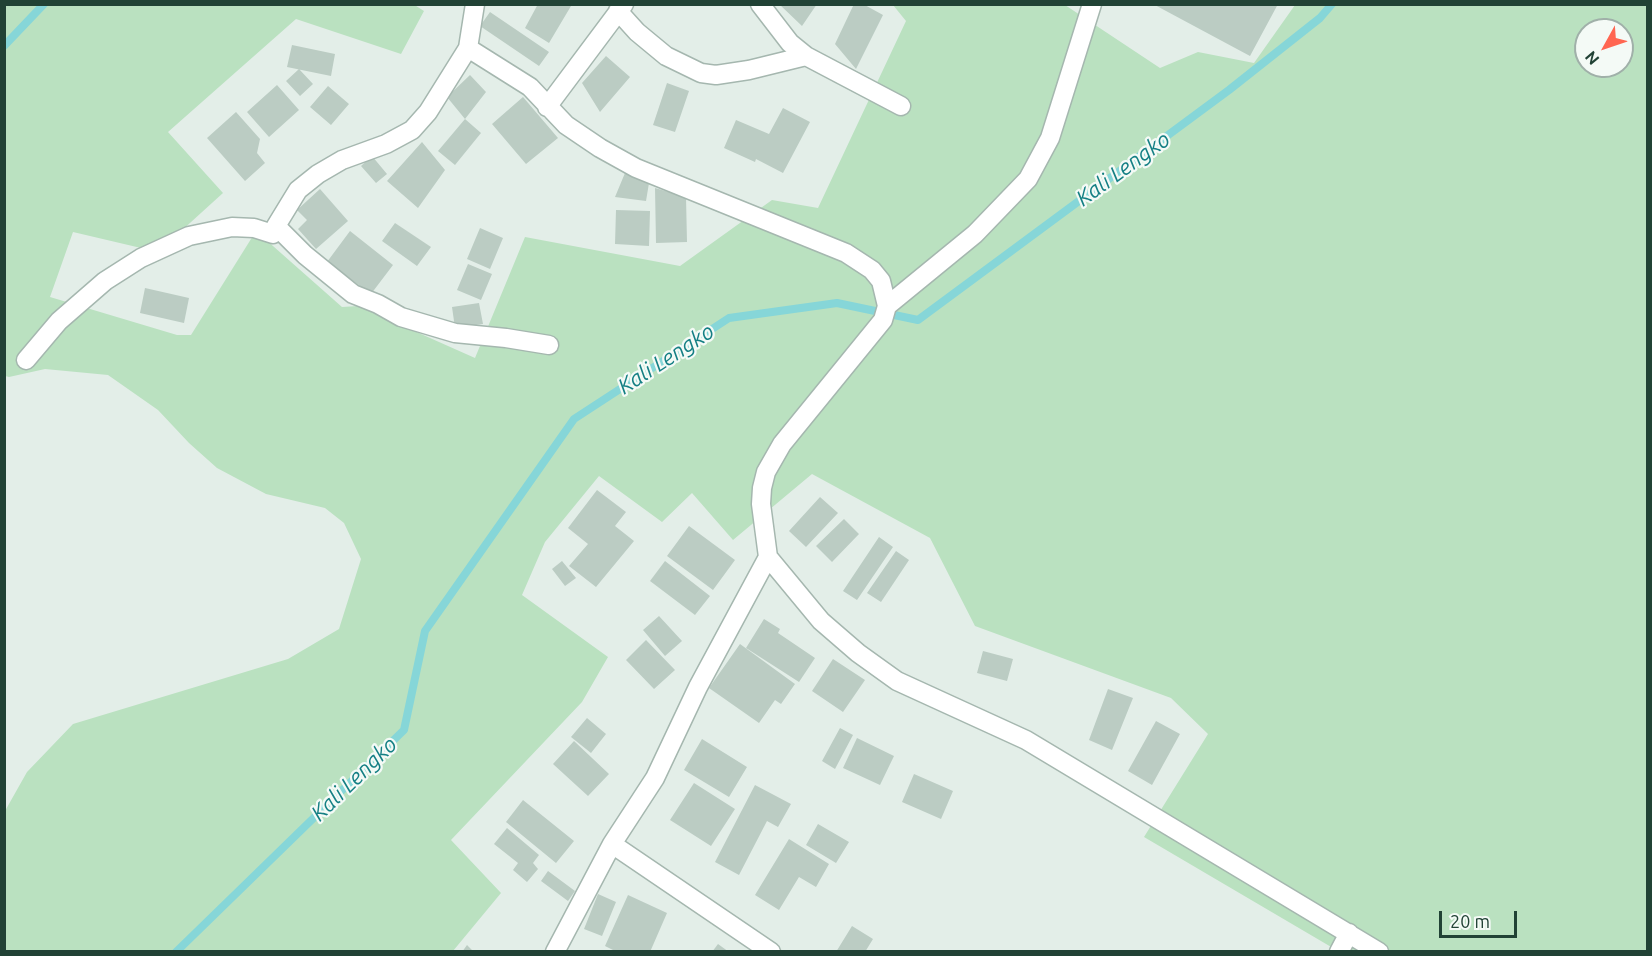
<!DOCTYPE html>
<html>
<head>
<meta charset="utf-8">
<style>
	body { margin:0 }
	#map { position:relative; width:1652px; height:956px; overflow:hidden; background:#e3eee8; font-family:Ubuntu,sans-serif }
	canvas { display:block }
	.frame { position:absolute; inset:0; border:6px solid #214235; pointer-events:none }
	.north { position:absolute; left:1574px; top:18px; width:60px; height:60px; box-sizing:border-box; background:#f4faf6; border:2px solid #a0b0a9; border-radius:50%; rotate:230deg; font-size:16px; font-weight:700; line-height:24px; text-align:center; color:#214235 }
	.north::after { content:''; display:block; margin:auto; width:21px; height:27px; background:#ff6651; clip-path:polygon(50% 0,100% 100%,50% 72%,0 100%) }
	.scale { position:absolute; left:1439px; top:911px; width:78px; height:27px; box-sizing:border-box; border:3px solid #214235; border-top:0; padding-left:8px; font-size:18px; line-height:21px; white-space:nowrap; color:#214235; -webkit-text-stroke:4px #f4faf6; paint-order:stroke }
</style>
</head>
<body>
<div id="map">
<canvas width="1652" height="956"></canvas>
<div class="frame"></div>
<div class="north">N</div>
<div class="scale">20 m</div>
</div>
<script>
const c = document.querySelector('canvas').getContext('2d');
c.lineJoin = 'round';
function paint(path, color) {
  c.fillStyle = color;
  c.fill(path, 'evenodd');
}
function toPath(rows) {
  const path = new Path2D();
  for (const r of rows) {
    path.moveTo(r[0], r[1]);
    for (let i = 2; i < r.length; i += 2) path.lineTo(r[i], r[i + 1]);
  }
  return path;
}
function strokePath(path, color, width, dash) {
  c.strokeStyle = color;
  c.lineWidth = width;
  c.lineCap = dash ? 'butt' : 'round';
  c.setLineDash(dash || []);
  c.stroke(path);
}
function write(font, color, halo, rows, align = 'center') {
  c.font = font + ' Ubuntu,sans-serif';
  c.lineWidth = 4.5;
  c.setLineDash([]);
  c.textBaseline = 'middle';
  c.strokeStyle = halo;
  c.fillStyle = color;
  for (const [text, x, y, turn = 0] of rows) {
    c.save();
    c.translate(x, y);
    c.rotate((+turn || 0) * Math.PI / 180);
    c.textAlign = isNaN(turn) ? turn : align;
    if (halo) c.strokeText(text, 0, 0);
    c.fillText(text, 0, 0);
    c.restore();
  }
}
paint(toPath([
	[413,4,424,11,401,54,296,19,168,132,223,193,158,252,73,232,50,297,177,335,191,335,256,231,342,307,358,306,475,358,525,237,680,266,772,200,818,208,906,21,893,5,1065,5,1160,68,1198,52,1254,63,1295,5,1647,5,1647,951,1338,951,1144,837,1208,734,1171,698,975,626,930,538,812,474,733,540,692,493,662,522,599,476,545,542,522,595,608,657,582,702,451,840,501,893,453,951,5,951,5,811,27,772,73,724,288,659,339,629,361,559,344,523,325,508,266,494,217,468,189,443,158,410,108,375,45,369,9,377,5,376,5,5],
	[1586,30,1622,30,1622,66,1586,66]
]), '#bae1c0');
strokePath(toPath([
	[4,46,44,4],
	[176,952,404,730,425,631,574,419,729,318,837,303,918,320,1229,90,1320,18,1332,4]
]), '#86d6d8', 8);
paint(toPath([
	[538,4,568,4,571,6,549,43,525,28],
	[779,4,817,4,802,26],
	[854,4,863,4,883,15,856,69,835,44],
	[1153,4,1278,4,1250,56],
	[490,12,549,52,539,66,480,26],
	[292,45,335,54,331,76,287,67],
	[606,56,630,77,600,112,582,83],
	[299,69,313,84,300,96,286,81],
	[470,75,486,92,465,119,447,97],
	[667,83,689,91,675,132,653,125],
	[277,85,299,110,269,137,247,112],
	[328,86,349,104,331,125,310,107],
	[523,97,558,138,526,164,492,124],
	[783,108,810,122,783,173,756,159,755,162,724,148,736,120,769,134],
	[236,112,260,139,257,153,265,163,245,181,207,138],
	[465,119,481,133,455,165,438,151],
	[422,142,445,170,418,208,387,181],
	[372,156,387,174,376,183,361,166],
	[625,173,649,183,646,201,615,197],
	[655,188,686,197,687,242,656,243],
	[320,189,348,221,316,249,298,229,307,220,297,210],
	[616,210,650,211,649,246,615,244],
	[395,223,431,247,417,266,382,241],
	[480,228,503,238,490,269,467,259],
	[350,231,393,265,371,294,327,262],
	[468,264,492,274,481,300,457,290],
	[145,288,189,298,184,323,140,313],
	[479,303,483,324,455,328,452,307],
	[597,490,626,512,615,526,634,541,596,587,569,566,588,544,568,528],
	[820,497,838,513,806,547,789,531],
	[844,519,859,534,832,562,816,546],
	[689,526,735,560,713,590,667,556],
	[879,537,893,547,857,600,843,591],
	[896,551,909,560,881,602,867,593],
	[562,561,576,578,565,586,552,569],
	[665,561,710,596,695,615,650,581],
	[659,616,682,641,665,656,643,630],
	[764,619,780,629,778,633,815,658,799,682,746,648],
	[646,640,675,670,654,689,626,660],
	[740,644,795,684,781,704,775,700,759,723,709,688],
	[983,651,1013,659,1007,681,977,673],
	[833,659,865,680,843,712,812,691],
	[1108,689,1133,698,1112,750,1089,740],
	[587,718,606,734,591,753,571,737],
	[1156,721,1180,734,1152,785,1128,771],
	[840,728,853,735,835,769,822,761],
	[857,738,894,756,880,785,843,768],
	[702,739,747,767,729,797,684,770],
	[574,741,609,774,588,796,553,764],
	[914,774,953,791,941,819,902,802],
	[694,783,735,809,711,846,670,820],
	[755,785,791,804,778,827,767,821,739,875,715,862],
	[523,800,574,841,556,863,506,822],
	[818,824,849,842,836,863,806,845],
	[507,828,539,855,533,863,538,869,527,882,513,870,518,863,494,844],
	[789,839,829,864,816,887,799,877,779,910,755,895],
	[548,871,575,891,568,901,541,881],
	[598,894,616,902,602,936,584,929],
	[628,895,667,913,650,952,617,952,605,946],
	[852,926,873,939,865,952,836,952],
	[718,944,729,952,712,952],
	[467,945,474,952,462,952]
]), '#bbccc3');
const minor = toPath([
	[475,4,468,48,530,87,566,125,600,148,636,168,846,253,872,270,881,281,887,306,883,320,782,444,766,472,762,488,761,504,768,557,698,687,655,778,612,844,771,952],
	[760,4,790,43,806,56,901,106],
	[618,11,637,32,666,56,701,73,716,75,749,70,806,56],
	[468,48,428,112,412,130,386,144,342,160,318,174,298,190,276,226,305,255,353,294,378,304,401,317,455,333,506,338,549,345],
	[547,107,624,4],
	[887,306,975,234,1028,179,1050,138,1092,4],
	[26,360,59,321,105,281,141,258,189,236,232,227,254,228,273,234,276,226],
	[768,557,821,621,858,653,897,681,1026,740,1379,952],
	[555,952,612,844],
	[1339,952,1349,933]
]);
strokePath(minor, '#a5b7af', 21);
strokePath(minor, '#fff', 18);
write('italic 22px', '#147f84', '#f4faf6', [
	["Kali Lengko",1123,169,-36],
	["Kali Lengko",666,359,-33],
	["Kali Lengko",354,779,-44]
]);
</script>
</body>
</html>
